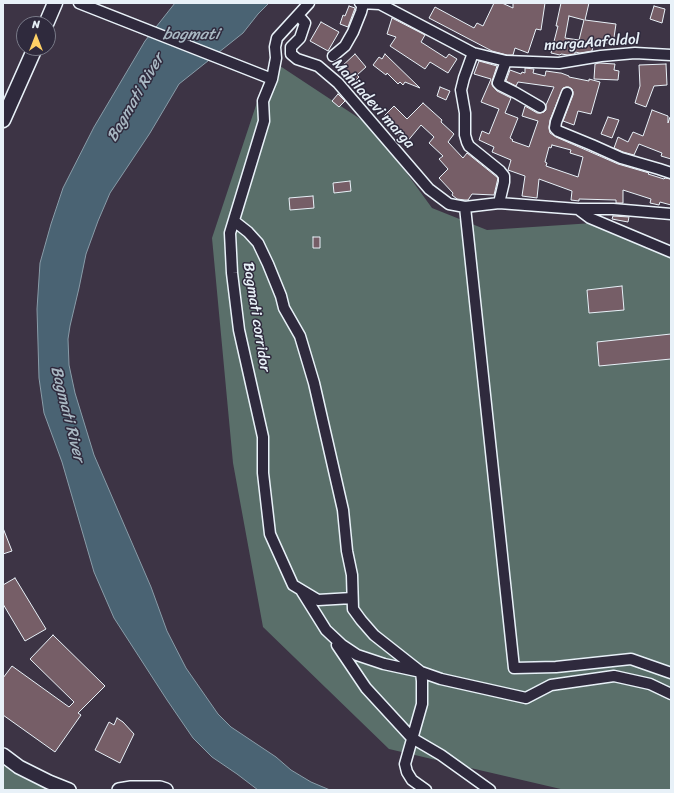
<!DOCTYPE html>
<html>
<head>
<meta charset="utf-8">
<style>
	body { margin:0 }
	#map { position:relative; width:674px; height:793px; overflow:hidden; background:#3d3445; font-family:Sriracha,sans-serif }
	canvas { display:block }
	.frame { position:absolute; inset:0; border:4px solid #e8f1f8; pointer-events:none }
	.north { position:absolute; left:16px; top:16px; width:40px; height:40px; box-sizing:border-box; background:#2f2a3d; border:1px solid #797a88; border-radius:50%; rotate:0deg; font-size:11px; font-weight:700; line-height:16px; text-align:center; color:#e8f1f8 }
	.north::after { content:''; display:block; margin:auto; width:14px; height:18px; background:#ffd166; clip-path:polygon(50% 0,100% 100%,50% 72%,0 100%) }
</style>
</head>
<body>
<div id="map">
<canvas width="674" height="793"></canvas>
<div class="frame"></div>
<div class="north">N</div>
</div>
<script>
const c = document.querySelector('canvas').getContext('2d');
c.lineJoin = 'round';
function paint(path, color) {
  c.fillStyle = color;
  c.fill(path, 'evenodd');
}
function toPath(rows) {
  const path = new Path2D();
  for (const r of rows) {
    path.moveTo(r[0], r[1]);
    for (let i = 2; i < r.length; i += 2) path.lineTo(r[i], r[i + 1]);
  }
  return path;
}
function strokePath(path, color, width, dash) {
  c.strokeStyle = color;
  c.lineWidth = width;
  c.lineCap = dash ? 'butt' : 'round';
  c.setLineDash(dash || []);
  c.stroke(path);
}
function write(font, color, halo, rows, align = 'center') {
  c.font = font + ' Sriracha,sans-serif';
  c.lineWidth = 3;
  c.setLineDash([]);
  c.textBaseline = 'middle';
  c.strokeStyle = halo;
  c.fillStyle = color;
  for (const [text, x, y, turn = 0] of rows) {
    c.save();
    c.translate(x, y);
    c.rotate((+turn || 0) * Math.PI / 180);
    c.textAlign = isNaN(turn) ? turn : align;
    if (halo) c.strokeText(text, 0, 0);
    c.fillText(text, 0, 0);
    c.restore();
  }
}
paint(toPath([
	[271,60,374,128,432,208,487,230,593,223,671,254,671,790,565,790,389,749,263,627,233,463,212,238],
	[3,762,54,790,3,790]
]), '#5a6f6a');
const water = toPath([
	[175,3,269,3,258,14,243,33,179,84,150,133,110,193,98,221,86,254,79,288,70,326,68,339,69,365,75,393,94,455,151,587,167,631,186,668,218,714,231,727,276,757,291,770,311,782,330,790,258,790,237,774,212,757,193,738,167,700,114,618,94,572,62,462,44,413,39,378,37,309,40,263,51,224,63,188,94,127,145,41,175,3]
]);
paint(water, '#4a6373');
strokePath(water, '#899ca8', 1);
const building = toPath([
	[494,3,502,3,513,8,513,3,545,3,541,30,536,29,528,53,515,48,513,55,507,55,492,51,429,18,435,7,474,28,477,23,483,26,494,3],
	[561,3,589,3,585,20,616,24,613,44,594,42,592,51,580,53,575,52,575,54,568,55,561,54,560,55,551,53,558,26,556,26,561,3],
	[569,16,584,20,579,40,565,38,569,16],
	[349,6,355,8,348,27,340,24,343,15,345,16,349,6],
	[654,6,665,9,662,23,650,19,654,6],
	[392,18,425,35,421,42,446,58,449,54,457,59,448,73,430,62,425,69,390,46,396,37,387,34,392,18],
	[321,22,339,32,328,51,310,41,321,22],
	[355,54,366,67,357,75,359,77,352,84,339,69,355,54],
	[385,54,420,88,405,82,403,85,400,82,398,84,387,73,386,75,373,65,379,57,382,59,385,54],
	[479,61,497,66,492,81,492,85,497,91,511,98,505,113,518,118,510,138,513,140,512,141,529,147,538,121,522,116,525,106,537,113,540,113,544,112,546,110,546,105,554,87,518,82,516,86,506,81,510,70,521,74,522,72,525,73,525,68,534,69,533,73,545,76,546,71,560,73,561,73,569,76,569,77,589,81,589,79,600,82,591,114,578,111,574,125,563,121,573,95,573,92,572,89,569,87,566,87,563,88,550,120,549,127,550,133,556,137,618,164,649,173,648,174,664,179,665,178,671,179,671,205,660,202,659,205,650,203,651,199,623,190,623,203,616,203,616,200,579,199,579,201,571,200,572,191,539,179,537,198,522,196,525,176,508,170,511,160,492,152,494,147,479,140,482,131,489,134,499,109,481,102,491,79,474,74,479,61],
	[552,145,571,150,570,153,583,157,578,177,546,166,547,163,545,162,549,147,551,148,552,145],
	[599,63,615,64,614,70,619,71,618,80,594,79,595,64,599,63],
	[666,64,667,85,654,86,646,107,635,103,640,86,639,65,666,64],
	[440,87,450,91,446,100,437,96,440,87],
	[338,94,345,101,339,107,332,101,338,94],
	[423,103,442,120,441,122,454,134,448,142,463,158,467,153,498,178,494,195,472,194,468,200,465,200,457,199,452,195,453,193,439,178,448,169,439,159,443,156,429,143,434,137,421,125,406,143,396,132,398,130,384,116,394,106,407,119,423,103],
	[652,110,668,116,668,123,670,117,671,117,671,159,661,156,662,153,639,144,634,155,623,152,614,148,618,137,628,142,633,132,643,136,652,110],
	[608,117,619,120,612,138,601,134,608,117],
	[350,181,351,191,334,193,333,183,350,181],
	[313,196,314,208,290,210,289,198,313,196],
	[613,216,629,217,628,222,612,219,613,216],
	[313,237,320,237,320,248,313,248,313,237],
	[622,286,624,310,589,313,587,290,622,286],
	[671,334,671,359,599,366,597,342,671,334],
	[3,528,12,551,3,554,3,528],
	[15,578,46,629,25,641,3,604,3,585,15,578],
	[53,635,105,686,78,713,81,715,55,752,3,715,3,678,12,666,69,707,74,702,30,659,53,635],
	[117,718,123,722,134,734,120,763,95,750,109,722,114,725,117,718]
]);
paint(building, '#765e67');
strokePath(building, '#e8f1f8', 1);
const minor = toPath([
	[79,3,272,79],
	[309,3,277,38,275,47,276,58,272,79,263,101,264,121,230,233,232,273,239,330,263,437,263,473,270,534,293,585,318,600,352,598],
	[360,3,380,4,473,53,506,61,559,63,601,56,635,53,671,55],
	[298,15,305,23,300,38,291,47,291,54,297,59,318,66,338,83,429,189,449,204,465,207,499,203,578,209,590,218,671,252],
	[473,53,464,78,461,90,465,113,465,135,467,142,469,146,500,171,504,176,504,182,499,203],
	[333,56,345,46,353,32,361,12,363,4],
	[506,61,498,83,500,85,516,93,540,107],
	[567,93,556,122,555,128,558,131,592,145,621,158,659,169,671,173],
	[465,207,514,668,556,667,631,659,671,673],
	[578,209,613,209,671,214],
	[234,221,248,232,258,243,268,264,281,296,284,308,300,336,314,383,343,510,347,551,352,575,353,609,361,620,374,635,421,672,422,681,422,704,405,764,407,772,412,780,426,790],
	[301,590,326,630,342,645,357,655,384,664,421,672,441,679,526,698,551,685,614,676,650,684,671,694],
	[337,645,366,688,412,738,441,755,490,790]
]);
const tertiary = toPath([
	[3,755,19,767,49,782,69,790],
	[119,790,131,788,160,788,166,790]
]);
const secondary = toPath([
	[46,24,55,3],
	[3,120,35,48]
]);
strokePath(minor, '#e8f1f8', 13);
strokePath(tertiary, '#e8f1f8', 16);
strokePath(secondary, '#e8f1f8', 17);
strokePath(minor, '#2f2a3d', 10);
strokePath(tertiary, '#2f2a3d', 13);
strokePath(secondary, '#2f2a3d', 14);
write('15px', '#e8f1f8', '#2f2a3d', [
	["margaAafaldol",592,43,-4],
	["Mahiladevi marga",373,104,48],
	["Bagmati corridor",256,317,81]
]);
write('italic 16px', '#a9b8c3', '#2f2a3d', [
	["bagmati",191,35],
	["Bagmati River",136,98,-60],
	["Bagmati River",67,414,76]
]);
</script>
</body>
</html>
